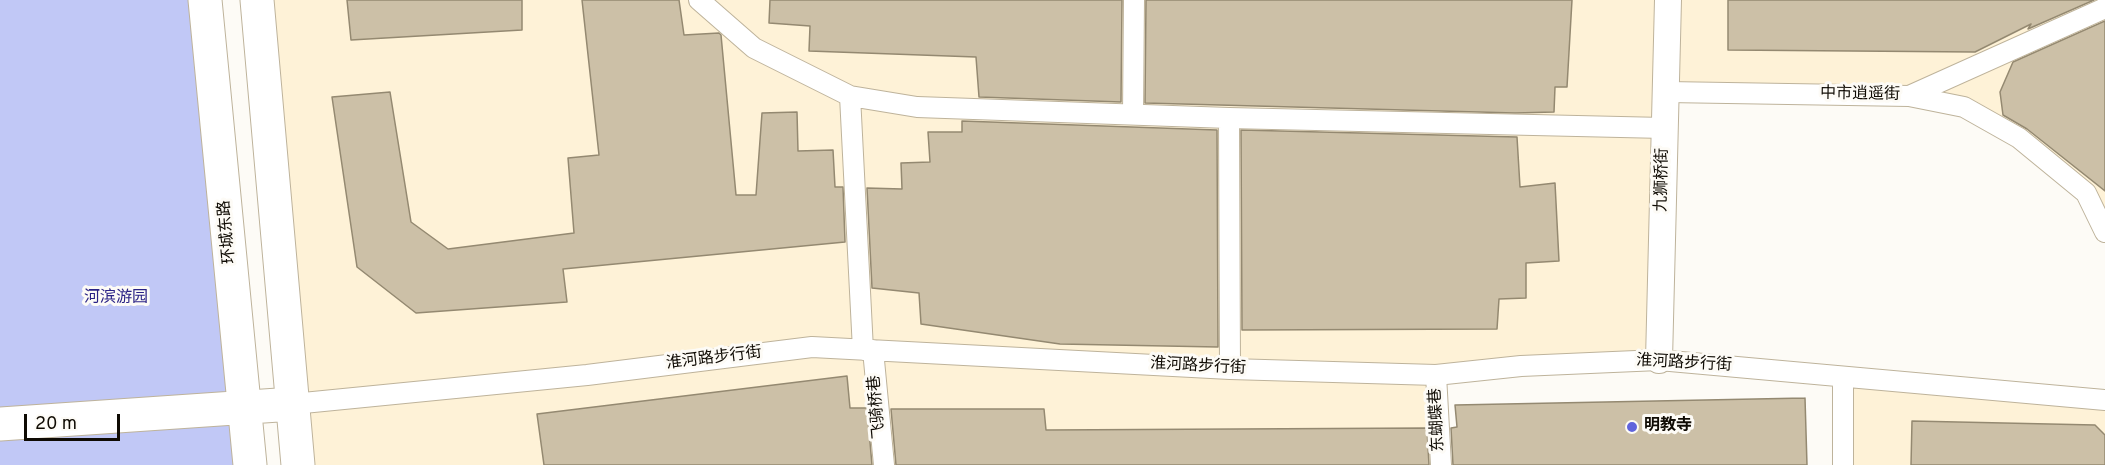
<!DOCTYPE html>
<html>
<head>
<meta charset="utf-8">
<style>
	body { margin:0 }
	#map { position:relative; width:2105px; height:465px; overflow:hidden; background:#fdfbf6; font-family:Overpass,sans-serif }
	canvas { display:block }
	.scale { position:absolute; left:24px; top:414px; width:96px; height:27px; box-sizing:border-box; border:3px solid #0f0b04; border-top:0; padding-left:8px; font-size:18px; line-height:21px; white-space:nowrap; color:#0f0b04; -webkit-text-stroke:4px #fdfbf6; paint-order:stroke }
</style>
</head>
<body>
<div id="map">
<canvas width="2105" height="465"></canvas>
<div class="scale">20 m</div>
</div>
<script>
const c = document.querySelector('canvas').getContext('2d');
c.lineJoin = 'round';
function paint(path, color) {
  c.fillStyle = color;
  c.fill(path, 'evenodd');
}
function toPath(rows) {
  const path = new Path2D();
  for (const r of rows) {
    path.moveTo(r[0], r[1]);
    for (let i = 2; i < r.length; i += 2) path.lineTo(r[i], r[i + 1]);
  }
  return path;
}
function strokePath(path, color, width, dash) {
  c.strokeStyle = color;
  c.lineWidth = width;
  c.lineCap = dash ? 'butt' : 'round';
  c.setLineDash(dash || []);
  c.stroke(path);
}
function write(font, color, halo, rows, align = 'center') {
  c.font = font + ' Overpass,"Noto Sans SC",sans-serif';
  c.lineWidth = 6;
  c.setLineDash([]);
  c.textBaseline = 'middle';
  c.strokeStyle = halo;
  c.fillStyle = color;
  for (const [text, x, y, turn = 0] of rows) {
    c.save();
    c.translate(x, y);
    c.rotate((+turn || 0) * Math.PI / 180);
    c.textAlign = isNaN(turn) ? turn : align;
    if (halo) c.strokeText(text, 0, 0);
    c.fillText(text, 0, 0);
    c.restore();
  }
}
paint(toPath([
	[257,0,2105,0,2105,232,2085,193,1964,107,1668,92,1659,360,1436,375,1441,465,298,465],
	[1843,377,2105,400,2105,465,1843,465]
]), '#fef2d7');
paint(toPath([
	[0,0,205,0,250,465,0,465]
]), '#c1c8f6');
const building = toPath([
	[347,0,522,0,522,30,351,40,347,0],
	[582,0,679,0,684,35,719,33,721,35,736,195,756,195,762,113,797,112,798,151,833,150,835,187,843,187,845,242,563,269,567,302,416,313,357,267,332,97,390,92,411,222,448,249,574,233,568,158,599,155,582,0],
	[770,0,1122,0,1121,102,979,97,976,57,809,51,810,26,769,23,770,0],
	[1146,0,1572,0,1567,87,1555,87,1554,112,1515,113,1145,103,1146,0],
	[1728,0,2094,0,2028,29,2031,24,1975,52,1728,50,1728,0],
	[2105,21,2105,191,2027,129,2003,115,2000,92,2013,62,2105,21],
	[962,121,1217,130,1218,347,1060,344,921,324,919,293,872,288,867,188,902,189,901,163,930,162,928,132,962,132,962,121],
	[1241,130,1517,137,1520,187,1555,183,1559,261,1526,263,1526,298,1499,299,1497,329,1242,330,1241,130],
	[847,376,850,408,867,408,872,465,544,465,537,414,847,376],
	[1805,398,1807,465,1453,465,1451,428,1457,427,1455,405,1805,398],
	[891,409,1044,409,1046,430,1427,428,1429,465,896,465,891,409],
	[1912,421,2095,425,2105,435,2105,465,1911,465,1912,421]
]);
paint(building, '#ccc0a7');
strokePath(building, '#948971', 1.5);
const pedestrian = toPath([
	[699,0,754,48,850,96,917,107,1229,118,1664,128],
	[1667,92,1909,96,2105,8],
	[850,96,863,350],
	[1909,96,1964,107,2019,138,2086,193,2105,232],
	[1133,114,1134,0],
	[1229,118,1230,369],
	[873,350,884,465],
	[1436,375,1441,465],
	[1843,377,1843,465],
	[293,404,587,375,812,347,1230,369,1436,375,1521,366,1659,360,2105,400]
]);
const minor = toPath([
	[1659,360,1668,0]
]);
const tertiary = toPath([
	[205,0,250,465],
	[257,0,298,465],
	[0,424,293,404]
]);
strokePath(pedestrian, '#beb39b', 22);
strokePath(minor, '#beb39b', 28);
strokePath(tertiary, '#beb39b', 35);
strokePath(pedestrian, '#fff', 20);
strokePath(minor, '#fff', 26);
strokePath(tertiary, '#fff', 33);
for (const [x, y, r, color] of [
	[1632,427,6,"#6064dc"]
]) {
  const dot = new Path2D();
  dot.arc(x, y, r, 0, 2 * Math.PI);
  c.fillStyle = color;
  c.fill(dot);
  strokePath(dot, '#fdfbf6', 2);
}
write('16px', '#0f0b04', '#fdfbf6', [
	["中市逍遥街",1860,95,1],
	["九狮桥街",1663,180,-89],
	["环城东路",228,232,-95],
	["淮河路步行街",714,359,-7],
	["淮河路步行街",1684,364,3],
	["淮河路步行街",1198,367,3],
	["飞骑桥巷",878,407,-95],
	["东蝴蝶巷",1438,420,-93]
]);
write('16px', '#2a2285', '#fdfbf6', [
	["河滨游园",116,299]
]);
write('bold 16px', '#0f0b04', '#fdfbf6', [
	["明教寺",1644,427]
], 'left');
</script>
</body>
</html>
